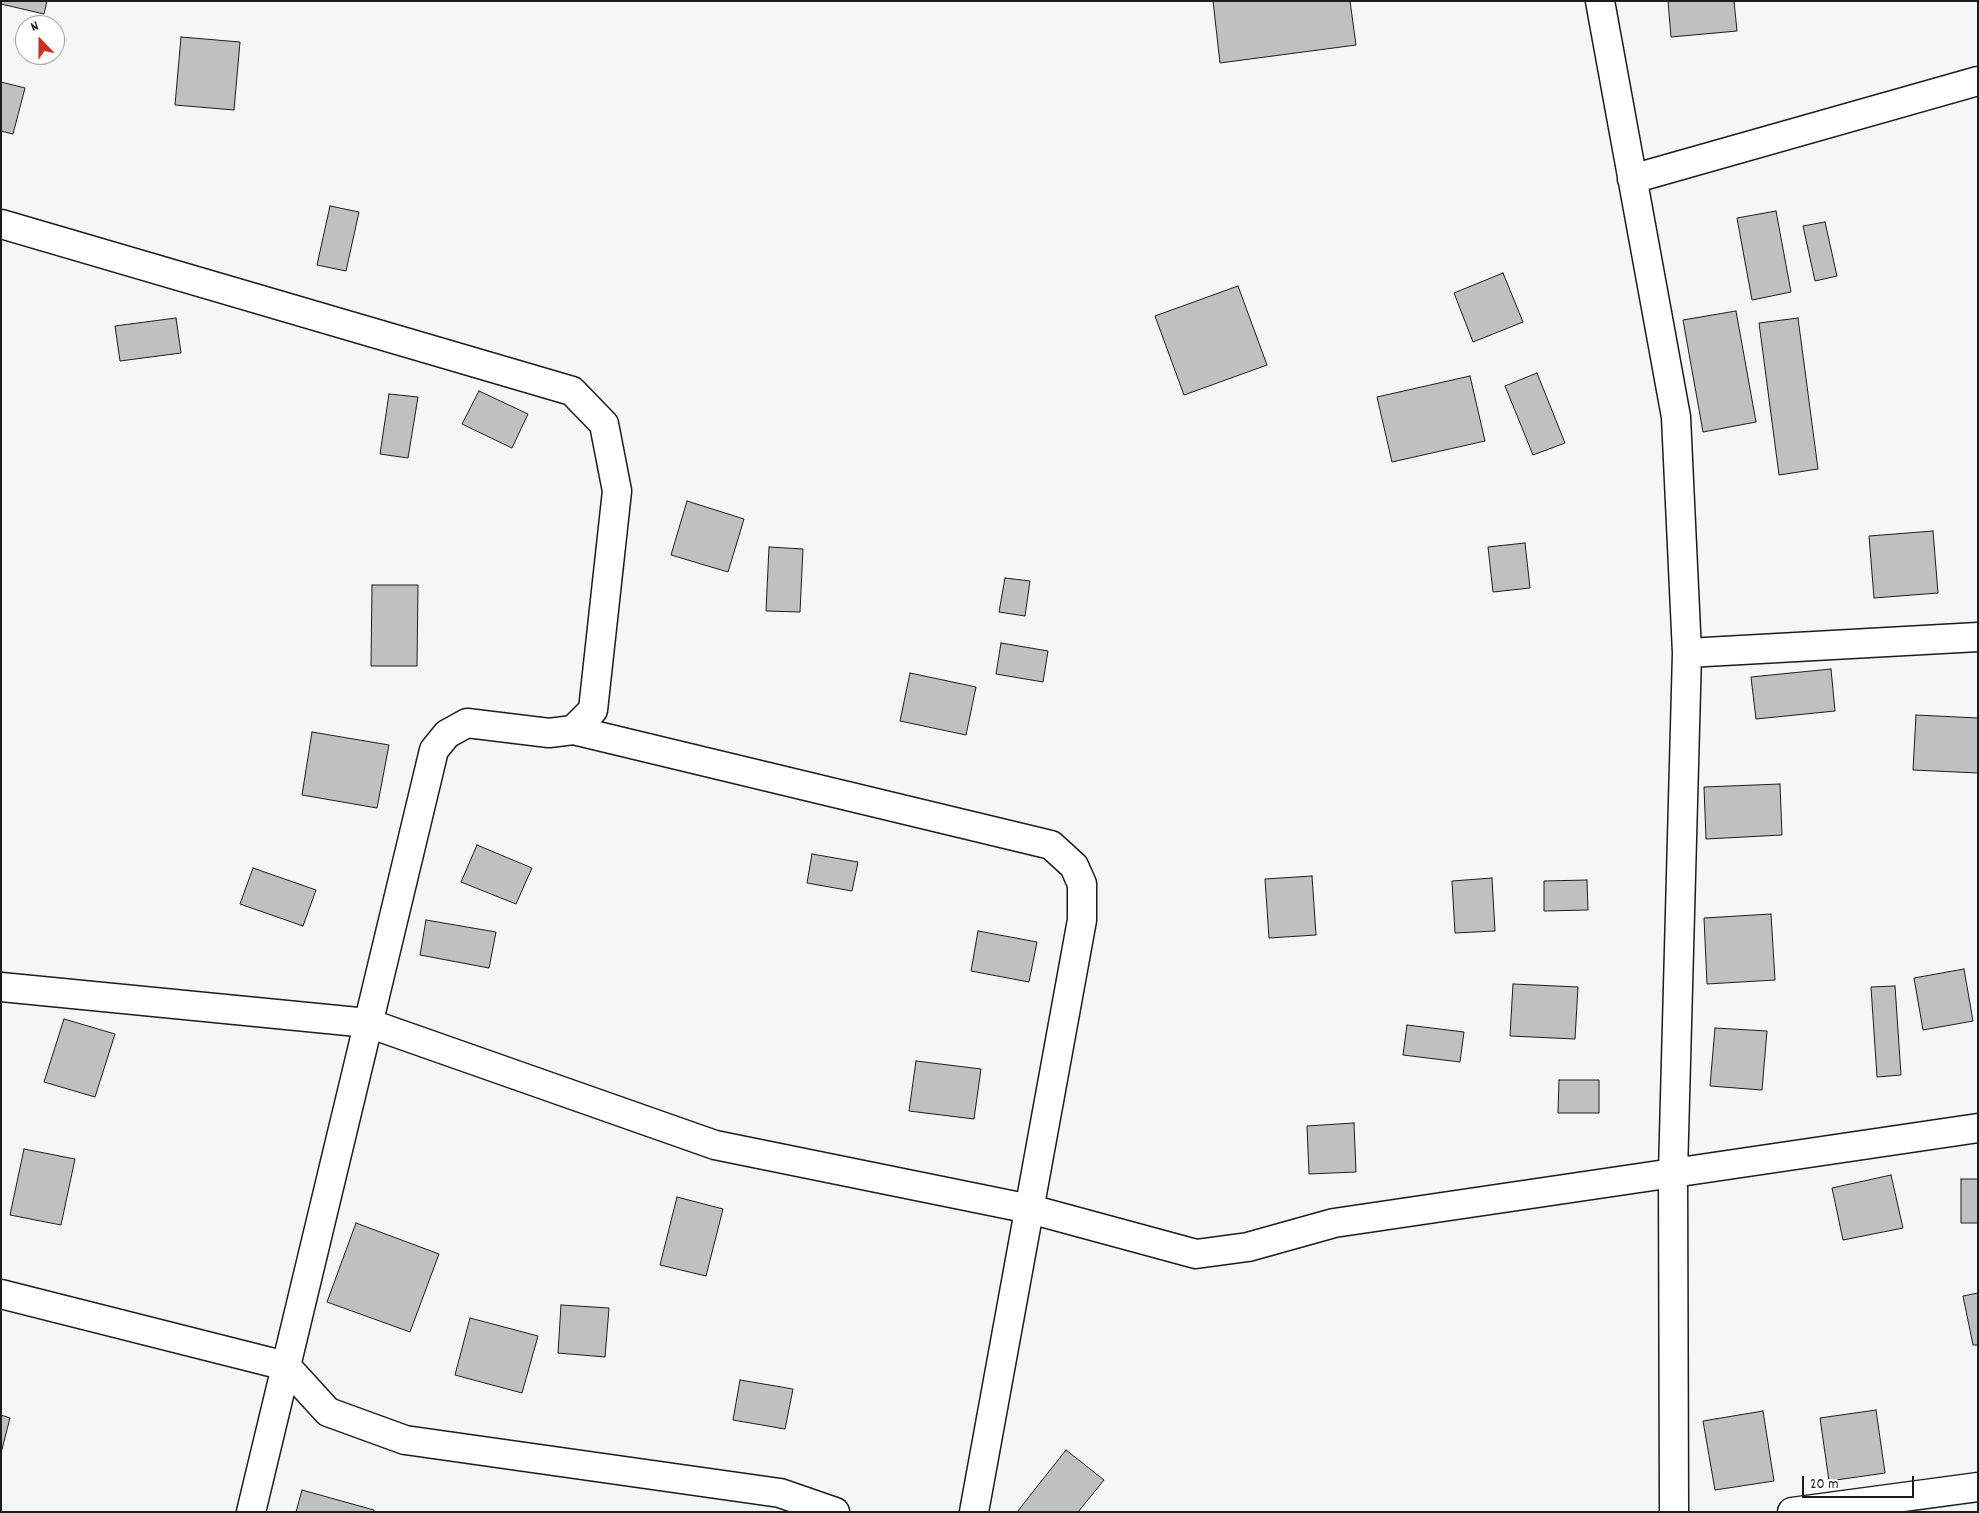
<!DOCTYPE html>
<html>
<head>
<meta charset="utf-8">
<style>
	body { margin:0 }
	#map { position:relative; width:1979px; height:1513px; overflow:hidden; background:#f6f6f6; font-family:Dekko,sans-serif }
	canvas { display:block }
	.frame { position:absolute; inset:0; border:2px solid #1c1c1c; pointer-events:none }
	.north { position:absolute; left:15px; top:15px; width:50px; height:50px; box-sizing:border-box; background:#fff; border:1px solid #a4a4a4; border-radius:50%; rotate:338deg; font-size:14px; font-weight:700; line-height:20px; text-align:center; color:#1c1c1c }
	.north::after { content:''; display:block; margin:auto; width:18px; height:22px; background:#c8321e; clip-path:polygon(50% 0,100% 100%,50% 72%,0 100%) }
	.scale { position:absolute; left:1802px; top:1476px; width:112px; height:22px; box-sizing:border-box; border:2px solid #1c1c1c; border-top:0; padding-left:6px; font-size:15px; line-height:18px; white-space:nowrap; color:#1c1c1c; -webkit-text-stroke:4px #fff; paint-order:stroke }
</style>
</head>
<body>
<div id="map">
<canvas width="1979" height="1513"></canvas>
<div class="frame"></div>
<div class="north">N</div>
<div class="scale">20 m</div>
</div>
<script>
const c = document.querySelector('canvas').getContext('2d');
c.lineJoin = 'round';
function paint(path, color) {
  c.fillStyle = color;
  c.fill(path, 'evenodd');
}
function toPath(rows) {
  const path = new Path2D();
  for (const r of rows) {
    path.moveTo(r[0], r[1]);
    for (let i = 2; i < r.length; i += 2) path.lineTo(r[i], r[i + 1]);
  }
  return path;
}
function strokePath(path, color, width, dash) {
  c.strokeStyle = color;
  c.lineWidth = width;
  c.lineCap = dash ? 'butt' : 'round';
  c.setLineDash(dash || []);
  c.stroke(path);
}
const building = toPath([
	[1,1,47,1,44,14,1,4,1,1],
	[1213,1,1350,1,1356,45,1220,63,1213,1],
	[1668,1,1734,1,1737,31,1671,37,1668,1],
	[181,37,240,42,234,110,175,105,181,37],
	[1,82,25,88,13,134,1,131,1,82],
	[330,206,359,212,346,271,317,265,330,206],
	[1776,211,1791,292,1752,300,1737,218,1776,211],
	[1825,222,1837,276,1815,281,1803,226,1825,222],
	[1503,273,1523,322,1473,342,1454,293,1503,273],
	[1238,286,1267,365,1184,395,1155,316,1238,286],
	[1736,311,1756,422,1703,432,1683,320,1736,311],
	[176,318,181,353,120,361,115,326,176,318],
	[1798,318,1818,469,1779,475,1759,323,1798,318],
	[1537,373,1565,443,1533,455,1505,386,1537,373],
	[1470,376,1485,441,1392,462,1377,397,1470,376],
	[479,391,528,414,512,448,462,424,479,391],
	[389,394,418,397,408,458,380,454,389,394],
	[687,501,744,519,728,572,671,555,687,501],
	[1933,531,1938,593,1874,598,1869,536,1933,531],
	[1525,543,1530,588,1493,592,1488,547,1525,543],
	[769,547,803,549,800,612,766,611,769,547],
	[1005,578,1030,581,1025,616,999,612,1005,578],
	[372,585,418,585,417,666,371,666,372,585],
	[1001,643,1048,651,1043,682,996,674,1001,643],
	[1831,669,1835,711,1756,719,1751,677,1831,669],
	[910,673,976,687,966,735,900,721,910,673],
	[1916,715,1978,718,1978,773,1913,770,1916,715],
	[312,732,389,745,377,808,302,795,312,732],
	[1780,784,1782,835,1706,839,1704,787,1780,784],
	[477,845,532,868,516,904,461,882,477,845],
	[812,854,858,862,852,891,807,883,812,854],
	[253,868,316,890,303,926,240,904,253,868],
	[1312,876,1316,935,1269,938,1265,879,1312,876],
	[1492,878,1495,931,1455,933,1452,881,1492,878],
	[1587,880,1588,910,1544,911,1544,881,1587,880],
	[1771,914,1775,980,1707,984,1704,918,1771,914],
	[426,920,496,932,489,968,420,955,426,920],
	[978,931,1037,942,1029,982,971,971,978,931],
	[1964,969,1973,1021,1923,1030,1914,978,1964,969],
	[1513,984,1578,987,1575,1039,1510,1036,1513,984],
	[1895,986,1901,1075,1877,1077,1871,987,1895,986],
	[64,1019,115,1034,95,1097,44,1082,64,1019],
	[1407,1025,1464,1032,1460,1062,1403,1055,1407,1025],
	[1715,1028,1767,1031,1762,1090,1710,1086,1715,1028],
	[916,1061,981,1069,974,1119,909,1111,916,1061],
	[1559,1080,1599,1080,1599,1113,1558,1113,1559,1080],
	[1354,1123,1356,1172,1309,1174,1307,1126,1354,1123],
	[24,1149,75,1159,61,1225,10,1215,24,1149],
	[1891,1175,1903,1228,1843,1240,1832,1188,1891,1175],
	[1961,1179,1978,1179,1978,1223,1961,1223,1961,1179],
	[677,1197,723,1209,706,1276,660,1265,677,1197],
	[356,1223,439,1254,410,1332,327,1302,356,1223],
	[1978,1293,1978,1345,1973,1345,1963,1296,1978,1293],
	[561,1305,609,1308,605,1357,558,1353,561,1305],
	[470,1318,538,1336,522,1393,455,1375,470,1318],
	[740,1380,793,1389,785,1429,733,1420,740,1380],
	[1876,1410,1885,1473,1829,1481,1820,1418,1876,1410],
	[1763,1411,1774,1481,1715,1490,1703,1421,1763,1411],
	[1,1415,10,1418,1,1453,1,1415],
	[1066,1450,1104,1480,1078,1512,1017,1512,1066,1450],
	[302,1490,374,1510,374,1512,296,1512,302,1490]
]);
paint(building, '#c0c0c0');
strokePath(building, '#1c1c1c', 1);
const street = toPath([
	[1600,1,1676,417,1687,653,1673,1172,1674,1512],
	[1632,179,1978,81],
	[1,224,572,391,604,424,617,491,593,710,573,730,549,733,467,723,447,734,434,750,251,1512],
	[1687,653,1978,637],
	[573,730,1051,845,1074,866,1082,884,1082,920,974,1512],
	[1,987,368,1023,715,1145,1030,1209,1196,1254,1248,1247,1334,1223,1978,1128],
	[1,1294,286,1366,328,1412,405,1440,780,1493,835,1512],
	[1792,1512,1978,1487]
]);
strokePath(street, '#1c1c1c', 31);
strokePath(street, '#fff', 28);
</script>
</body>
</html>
